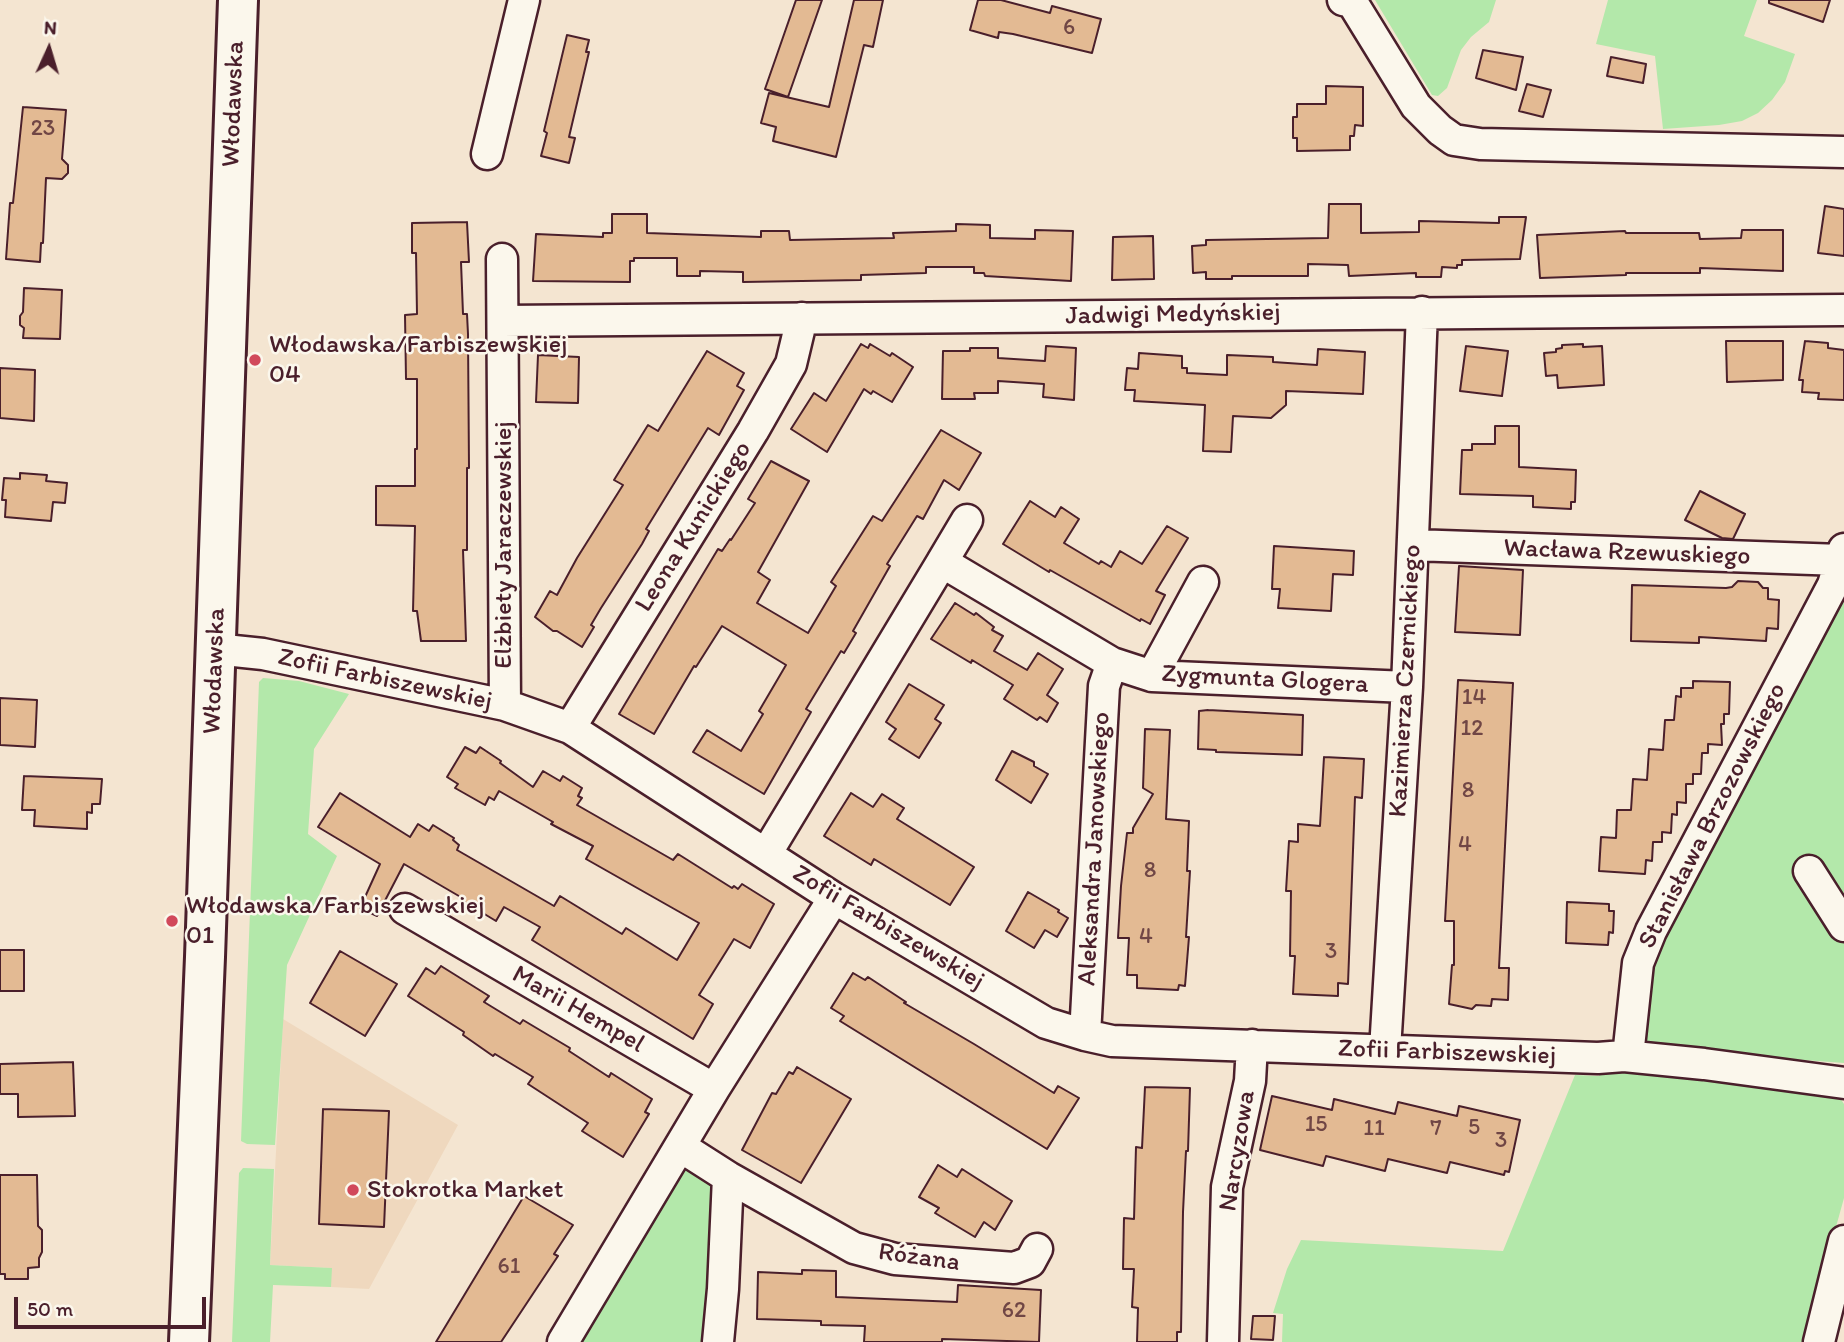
<!DOCTYPE html>
<html>
<head>
<meta charset="utf-8">
<style>
	body { margin:0 }
	#map { position:relative; width:1844px; height:1342px; overflow:hidden; background:#f4e5d1; font-family:Itim,sans-serif }
	canvas { display:block }
	.north { position:absolute; left:14px; top:14px; width:70px; height:70px; -webkit-text-stroke:5px #fbf7ec; paint-order:stroke; rotate:4deg; font-size:19px; font-weight:700; line-height:28px; text-align:center; color:#4a1f2b }
	.north::after { content:''; display:block; margin:auto; width:24px; height:32px; background:#4a1f2b; clip-path:polygon(50% 0,100% 100%,50% 72%,0 100%) }
	.scale { position:absolute; left:14px; top:1297px; width:192px; height:32px; box-sizing:border-box; border:4px solid #4a1f2b; border-top:0; padding-left:9px; font-size:21px; line-height:24px; white-space:nowrap; color:#4a1f2b; -webkit-text-stroke:5px #fbf7ec; paint-order:stroke }
</style>
</head>
<body>
<div id="map">
<canvas width="1844" height="1342"></canvas>
<div class="north">N</div>
<div class="scale">50 m</div>
</div>
<script>
const c = document.querySelector('canvas').getContext('2d');
c.lineJoin = 'round';
function paint(path, color) {
  c.fillStyle = color;
  c.fill(path, 'evenodd');
}
function toPath(rows) {
  const path = new Path2D();
  for (const r of rows) {
    path.moveTo(r[0], r[1]);
    for (let i = 2; i < r.length; i += 2) path.lineTo(r[i], r[i + 1]);
  }
  return path;
}
function strokePath(path, color, width, dash) {
  c.strokeStyle = color;
  c.lineWidth = width;
  c.lineCap = dash ? 'butt' : 'round';
  c.setLineDash(dash || []);
  c.stroke(path);
}
function write(font, color, halo, rows, align = 'center') {
  c.font = font + ' Itim,sans-serif';
  c.lineWidth = 5;
  c.setLineDash([]);
  c.textBaseline = 'middle';
  c.strokeStyle = halo;
  c.fillStyle = color;
  for (const [text, x, y, turn = 0] of rows) {
    c.save();
    c.translate(x, y);
    c.rotate((+turn || 0) * Math.PI / 180);
    c.textAlign = isNaN(turn) ? turn : align;
    if (halo) c.strokeText(text, 0, 0);
    c.fillText(text, 0, 0);
    c.restore();
  }
}
paint(toPath([
	[283,1019,458,1125,369,1289,331,1287,331,1268,270,1265]
]), '#efd8be');
paint(toPath([
	[1375,0,1496,0,1489,22,1471,37,1461,50,1447,88,1438,96,1432,95],
	[1608,0,1757,0,1744,36,1795,54,1785,82,1772,100,1758,113,1742,121,1719,125,1663,129,1655,56,1596,44],
	[1844,587,1844,1063,1684,1051,1647,1045,1641,1029,1651,956],
	[263,678,299,681,349,694,314,749,308,834,337,856,287,965,275,1145,247,1144,241,1141,259,682],
	[1601,1070,1661,1072,1818,1091,1840,1098,1844,1104,1844,1198,1804,1342,1282,1342,1283,1314,1273,1313,1287,1269,1301,1240,1503,1251,1575,1075,1599,1076],
	[690,1167,715,1181,709,1342,578,1342,683,1170],
	[243,1168,274,1169,270,1265,332,1268,331,1287,273,1285,270,1342,232,1342,239,1173]
]), '#b3e8aa');
const building = toPath([
	[796,0,822,0,788,97,765,89,796,0],
	[854,0,883,0,873,47,864,45,836,157,773,141,776,127,761,123,769,93,829,107,854,0],
	[978,0,1001,0,1050,13,1052,6,1101,19,1092,53,1013,34,999,32,998,38,970,30,978,0],
	[1769,0,1830,0,1823,22,1769,3,1769,0],
	[567,35,589,40,586,52,589,52,569,137,575,138,569,163,541,156,547,133,544,131,567,35],
	[1483,50,1523,57,1516,90,1476,78,1483,50],
	[1611,57,1646,64,1643,83,1607,76,1611,57],
	[1527,84,1551,90,1543,117,1519,111,1527,84],
	[1326,86,1363,87,1363,126,1355,125,1354,136,1350,136,1350,150,1297,151,1297,138,1293,138,1293,117,1297,117,1297,104,1326,104,1326,86],
	[23,107,66,110,62,159,68,165,68,173,62,179,46,178,43,243,41,243,40,262,6,259,10,203,13,203,23,107],
	[1329,204,1361,204,1361,233,1419,232,1419,221,1499,223,1499,217,1526,217,1520,259,1462,260,1462,265,1457,265,1457,268,1442,267,1441,277,1416,277,1416,273,1349,276,1348,265,1308,264,1308,276,1232,276,1232,279,1206,279,1206,272,1193,273,1192,246,1206,245,1206,240,1328,238,1329,204],
	[1825,206,1844,209,1844,256,1818,253,1825,206],
	[612,214,647,214,647,233,761,237,761,231,789,231,790,240,894,238,893,233,956,231,956,224,990,225,990,238,1035,239,1035,230,1073,231,1071,281,985,276,984,273,974,273,974,267,926,267,926,273,861,275,861,280,743,282,743,272,700,271,700,276,677,276,677,258,634,258,634,261,630,261,630,282,533,281,536,234,603,237,603,233,612,233,612,214],
	[467,222,469,262,461,262,463,314,467,314,468,334,469,468,467,468,467,550,463,550,466,641,421,641,417,611,413,611,415,526,376,525,376,486,415,486,415,449,417,449,417,379,406,379,405,315,417,314,416,253,412,253,412,223,467,222],
	[1742,230,1783,230,1783,271,1700,268,1700,273,1626,273,1626,275,1540,278,1537,235,1625,231,1626,233,1699,233,1700,239,1741,238,1742,230],
	[1153,236,1154,279,1112,280,1113,237,1153,236],
	[24,288,62,290,60,339,23,338,24,328,20,325,20,316,23,312,24,288],
	[1726,341,1783,341,1783,380,1727,382,1726,341],
	[1805,341,1828,343,1828,348,1844,350,1844,400,1818,399,1819,393,1802,392,1803,380,1799,380,1805,341],
	[861,344,868,348,870,344,890,356,892,353,913,367,892,402,873,391,871,394,864,389,827,452,791,429,814,393,826,401,861,344],
	[1583,344,1583,347,1602,346,1604,385,1558,388,1557,375,1546,376,1544,353,1556,352,1556,349,1562,348,1562,345,1583,344],
	[1046,346,1076,348,1074,400,1043,397,1044,384,998,381,998,393,974,393,975,399,942,399,943,351,970,351,970,348,998,348,998,358,1045,361,1046,346],
	[1466,346,1508,351,1502,396,1460,391,1466,346],
	[1318,349,1365,352,1363,394,1286,391,1286,405,1271,418,1233,416,1231,452,1203,451,1205,405,1134,401,1135,390,1125,390,1127,368,1138,369,1139,353,1182,356,1182,368,1187,368,1187,373,1227,375,1227,355,1273,357,1273,362,1317,365,1318,349],
	[707,351,744,373,737,386,744,390,719,435,708,428,646,529,649,531,642,544,601,608,591,625,594,627,582,647,557,631,553,631,535,617,550,591,557,595,577,558,623,485,614,480,648,425,658,431,707,351],
	[538,355,579,357,578,403,536,402,538,355],
	[0,368,35,370,34,421,0,418,0,368],
	[1495,426,1519,426,1519,467,1576,470,1575,502,1571,502,1571,509,1533,507,1533,496,1460,494,1462,450,1472,450,1472,444,1495,444,1495,426],
	[941,430,981,453,959,490,944,480,923,519,917,516,887,564,890,566,853,631,856,633,844,653,841,651,806,709,811,712,764,794,693,752,707,730,741,751,763,714,759,711,786,665,722,626,696,667,694,666,654,734,619,714,718,549,722,551,730,539,731,540,755,503,748,499,771,461,809,481,758,572,770,580,757,603,808,633,836,586,831,582,873,516,882,521,941,430],
	[20,473,47,475,46,481,67,483,65,503,53,502,51,521,5,517,6,500,2,500,4,478,20,479,20,473],
	[1700,491,1745,514,1733,539,1722,538,1685,520,1700,491],
	[1030,501,1055,517,1061,507,1079,519,1064,543,1099,564,1101,561,1111,567,1120,551,1142,564,1167,526,1188,538,1156,591,1165,595,1150,624,1141,619,1140,621,1050,570,1049,572,1003,544,1030,501],
	[1274,546,1354,551,1353,575,1333,574,1331,611,1278,608,1280,589,1272,589,1274,546],
	[1459,566,1523,570,1520,635,1455,632,1459,566],
	[1738,581,1758,582,1763,588,1768,588,1768,599,1779,600,1778,629,1767,628,1766,641,1699,637,1699,643,1631,641,1632,585,1726,588,1732,587,1738,581],
	[955,603,974,615,976,613,994,627,992,630,1003,636,994,651,1027,670,1038,653,1063,669,1047,695,1058,703,1047,722,1040,717,1037,720,1004,699,1013,685,972,660,971,663,931,639,955,603],
	[1458,680,1513,683,1499,968,1509,968,1508,1000,1492,999,1491,1006,1476,1005,1472,1009,1449,1004,1452,965,1454,965,1454,921,1445,921,1458,680],
	[1693,681,1730,682,1729,714,1724,714,1724,724,1721,724,1722,745,1708,744,1708,753,1702,753,1701,774,1693,774,1693,784,1686,784,1686,803,1677,802,1677,815,1672,814,1671,833,1662,832,1662,842,1653,842,1652,861,1646,860,1645,874,1599,871,1601,837,1616,838,1617,810,1631,810,1633,779,1647,780,1649,749,1663,750,1665,720,1674,720,1676,696,1681,697,1681,688,1693,688,1693,681],
	[909,684,944,705,935,719,941,723,919,758,889,739,896,729,886,722,909,684],
	[0,698,37,700,35,747,0,745,0,698],
	[1208,710,1303,715,1302,755,1216,752,1216,750,1198,749,1199,711,1208,710],
	[1145,729,1170,730,1166,819,1189,821,1187,871,1190,871,1186,937,1189,937,1185,986,1179,985,1178,990,1137,988,1137,975,1127,975,1129,938,1118,938,1121,886,1127,833,1133,833,1133,828,1153,794,1143,788,1145,729],
	[465,747,476,753,480,747,501,761,500,763,533,787,543,771,560,781,563,776,582,788,578,796,582,798,577,805,673,860,678,854,732,888,734,886,738,889,742,884,774,904,750,948,734,939,699,995,713,1004,693,1039,532,940,540,927,504,907,496,921,463,901,464,899,404,864,377,916,360,908,380,864,318,827,340,793,410,837,418,824,429,831,433,825,454,838,453,840,459,845,457,850,554,906,560,896,622,934,626,928,677,960,699,923,586,859,593,846,551,824,553,822,499,791,494,800,489,797,485,805,455,788,458,784,447,777,465,747],
	[1012,751,1034,762,1034,766,1048,774,1031,803,996,780,1012,751],
	[1324,757,1364,759,1362,798,1355,797,1348,984,1338,983,1338,996,1293,994,1295,956,1290,956,1291,891,1286,891,1289,841,1298,842,1298,824,1320,826,1324,757],
	[24,776,102,779,100,804,92,804,92,813,87,812,87,829,34,826,35,810,22,810,24,776],
	[851,793,873,807,882,794,904,808,897,819,974,867,950,905,874,859,871,865,824,836,851,793],
	[1028,892,1059,910,1058,912,1068,918,1057,937,1045,930,1034,948,1006,931,1028,892],
	[1567,902,1609,904,1609,911,1614,911,1613,933,1609,932,1608,945,1566,943,1567,902],
	[0,950,24,950,24,991,0,991,0,950],
	[340,951,397,984,365,1036,310,1003,340,951],
	[441,966,489,996,484,1002,520,1024,523,1020,570,1048,569,1051,609,1077,611,1073,652,1099,645,1112,649,1114,623,1157,582,1131,588,1123,528,1084,533,1077,495,1054,493,1056,463,1035,464,1032,408,996,426,968,435,974,441,966],
	[853,973,865,980,868,977,906,1002,904,1003,974,1044,1054,1093,1058,1086,1079,1098,1047,1149,840,1021,844,1016,831,1008,853,973],
	[73,1062,75,1116,18,1117,18,1094,0,1094,0,1064,73,1062],
	[797,1067,851,1099,801,1183,742,1150,772,1093,776,1094,789,1072,793,1074,797,1067],
	[1145,1087,1190,1088,1188,1151,1186,1151,1183,1212,1181,1332,1177,1332,1177,1342,1137,1342,1138,1308,1132,1307,1134,1269,1123,1269,1124,1218,1134,1219,1136,1147,1142,1148,1145,1087],
	[1272,1096,1332,1110,1334,1099,1395,1114,1398,1102,1457,1116,1459,1106,1520,1120,1509,1172,1505,1171,1504,1175,1450,1162,1447,1173,1388,1159,1385,1171,1326,1156,1323,1166,1260,1150,1272,1096],
	[323,1109,389,1111,384,1227,319,1224,323,1109],
	[938,1165,957,1177,962,1169,1012,1201,995,1230,984,1222,975,1237,935,1213,939,1208,919,1197,938,1165],
	[0,1175,37,1175,38,1226,42,1230,42,1252,39,1258,39,1267,28,1268,28,1279,5,1279,5,1274,0,1274,0,1175],
	[524,1196,573,1225,554,1254,558,1256,501,1342,436,1342,524,1196],
	[802,1270,836,1271,836,1297,957,1302,958,1285,1041,1290,1039,1342,942,1339,942,1342,864,1342,865,1326,821,1325,821,1321,757,1319,758,1272,802,1274,802,1270],
	[1253,1316,1275,1316,1273,1340,1251,1339,1253,1316]
]);
paint(building, '#e3ba93');
strokePath(building, '#4a1f2b', 2);
const minor = toPath([
	[1343,0,1352,2,1416,106,1440,130,1454,140,1480,144,1844,152],
	[487,154,524,0],
	[502,259,505,705],
	[503,321,1844,310],
	[1413,545,1841,560],
	[942,562,967,520],
	[215,649,263,654,505,705,570,728,834,898,1046,1023,1085,1035,1112,1041,1598,1058,1624,1056,1629,1047,1638,963,1651,931,1833,585,1844,549],
	[1152,676,1203,582],
	[570,728,753,431,791,364,802,318],
	[766,854,942,562,1112,663,1152,676,1407,687],
	[1809,871,1844,926],
	[405,909,714,1089],
	[1085,1035,1104,686,1112,663],
	[1385,1050,1407,687,1422,312],
	[1624,1056,1704,1064,1844,1083],
	[681,1147,728,1177,854,1248,895,1259,1014,1268,1030,1262,1037,1249],
	[563,1342,714,1089,834,898],
	[718,1342,723,1289,728,1177],
	[1223,1342,1227,1187,1250,1081,1252,1045],
	[1819,1342,1844,1241]
]);
const secondary = toPath([
	[189,1342,205,957,238,0]
]);
strokePath(minor, '#4a1f2b', 35);
strokePath(secondary, '#4a1f2b', 44);
strokePath(minor, '#fbf7ec', 30);
strokePath(secondary, '#fbf7ec', 38);
for (const [x, y, r, color] of [
	[255,360,7,"#d1495b"],
	[172,921,7,"#d1495b"],
	[353,1190,7,"#d1495b"]
]) {
  const dot = new Path2D();
  dot.arc(x, y, r, 0, 2 * Math.PI);
  c.fillStyle = color;
  c.fill(dot);
  strokePath(dot, '#fbf7ec', 2.5);
}
write('23px', '#704645', null, [
	["6",1069,28],
	["23",43,129],
	["14",1474,698],
	["12",1472,729],
	["8",1468,791],
	["4",1465,845],
	["8",1150,871],
	["4",1146,937],
	["3",1331,952],
	["15",1316,1125],
	["5",1474,1128],
	["11",1374,1129],
	["7",1436,1129],
	["3",1501,1141],
	["61",509,1267],
	["62",1014,1311]
]);
write('26px', '#4a1f2b', '#fbf7ec', [
	["Włodawska",234,104,-88],
	["Jadwigi Medyńskiej",1173,315,-1],
	["Leona Kunickiego",694,527,-58],
	["Elżbiety Jaraczewskiej",504,545,-90],
	["Wacława Rzewuskiego",1627,553,2],
	["Włodawska",215,671,-88],
	["Zofii Farbiszewskiej",385,680,12],
	["Zygmunta Glogera",1265,680,3],
	["Kazimierza Czernickiego",1406,681,-87],
	["Stanisława Brzozowskiego",1713,816,-63],
	["Aleksandra Janowskiego",1095,849,-87],
	["Zofii Farbiszewskiej",888,928,31],
	["Marii Hempel",578,1010,30],
	["Zofii Farbiszewskiej",1447,1053,2],
	["Narcyzowa",1238,1151,-81],
	["Różana",919,1258,8]
]);
write('26px', '#4a1f2b', '#fbf7ec', [
	["Włodawska/Farbiszewskiej",269,345],
	["04",269,375],
	["Włodawska/Farbiszewskiej",186,906],
	["01",186,936],
	["Stokrotka Market",367,1190]
], 'left');
</script>
</body>
</html>
